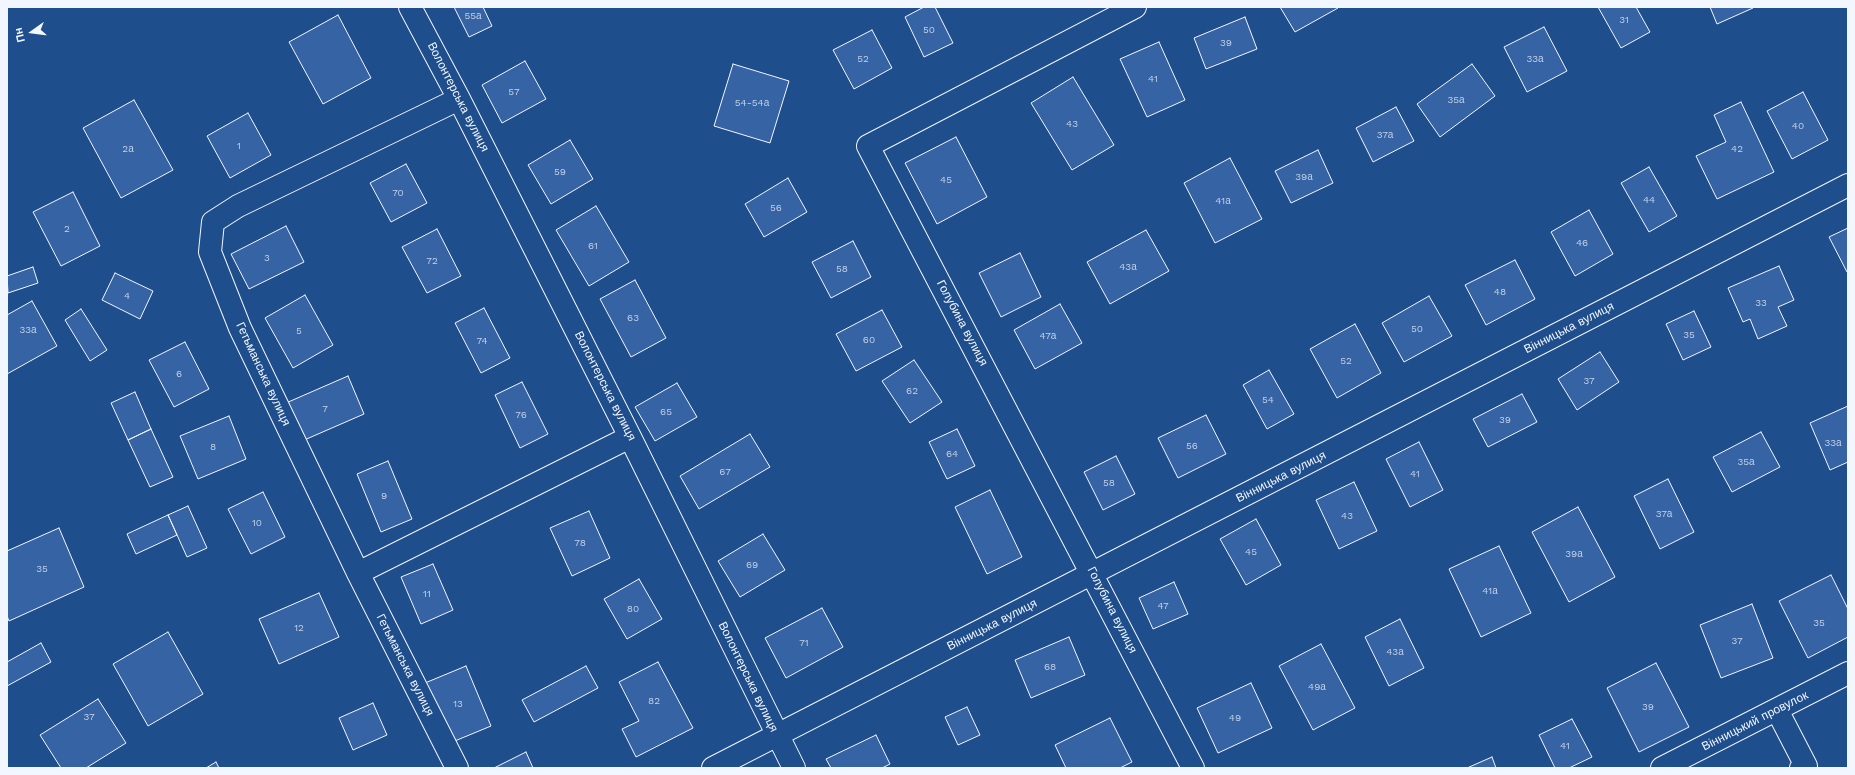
<!DOCTYPE html>
<html>
<head>
<meta charset="utf-8">
<style>
	body { margin:0 }
	#map { position:relative; width:1855px; height:775px; overflow:hidden; background:#1f4e8c; font-family:"Work Sans",sans-serif }
	canvas { display:block }
	.frame { position:absolute; inset:0; border:8px solid #f2f6ff; pointer-events:none }
	.north { position:absolute; left:12px; top:12px; width:40px; height:40px; -webkit-text-stroke:3px #1f4e8c; paint-order:stroke; rotate:256deg; font-size:11px; font-weight:700; line-height:16px; text-align:center; color:#f2f6ff }
	.north::after { content:''; display:block; margin:auto; width:14px; height:18px; background:#f2f6ff; clip-path:polygon(50% 0,100% 100%,50% 72%,0 100%) }
</style>
</head>
<body>
<div id="map">
<canvas width="1855" height="775"></canvas>
<div class="frame"></div>
<div class="north">Пн</div>
</div>
<script>
const c = document.querySelector('canvas').getContext('2d');
c.lineJoin = 'round';
function paint(path, color) {
  c.fillStyle = color;
  c.fill(path, 'evenodd');
}
function toPath(rows) {
  const path = new Path2D();
  for (const r of rows) {
    path.moveTo(r[0], r[1]);
    for (let i = 2; i < r.length; i += 2) path.lineTo(r[i], r[i + 1]);
  }
  return path;
}
function strokePath(path, color, width, dash) {
  c.strokeStyle = color;
  c.lineWidth = width;
  c.lineCap = dash ? 'butt' : 'round';
  c.setLineDash(dash || []);
  c.stroke(path);
}
function write(font, color, halo, rows, align = 'center') {
  c.font = font + ' "Work Sans",sans-serif';
  c.lineWidth = 3;
  c.setLineDash([]);
  c.textBaseline = 'middle';
  c.strokeStyle = halo;
  c.fillStyle = color;
  for (const [text, x, y, turn = 0] of rows) {
    c.save();
    c.translate(x, y);
    c.rotate((+turn || 0) * Math.PI / 180);
    c.textAlign = isNaN(turn) ? turn : align;
    if (halo) c.strokeText(text, 0, 0);
    c.fillText(text, 0, 0);
    c.restore();
  }
}
const building = toPath([
	[454,7,483,7,492,26,469,37,454,7],
	[924,7,935,7,953,43,924,57,905,17,924,7],
	[1280,7,1338,7,1338,8,1295,32,1280,7],
	[1598,7,1636,7,1650,32,1621,48,1598,7],
	[1710,7,1752,7,1753,8,1717,24,1710,7],
	[338,15,371,78,323,104,289,42,338,15],
	[1245,17,1257,49,1206,69,1194,38,1245,17],
	[1544,27,1567,71,1527,92,1504,47,1544,27],
	[872,30,892,68,854,89,833,50,872,30],
	[1159,42,1185,100,1147,117,1120,59,1159,42],
	[525,61,546,99,502,123,482,85,525,61],
	[733,64,789,81,770,143,714,126,733,64],
	[1472,64,1495,96,1440,137,1417,104,1472,64],
	[1073,77,1114,145,1072,170,1031,103,1073,77],
	[1803,92,1828,140,1792,159,1767,111,1803,92],
	[134,100,173,170,121,198,83,128,134,100],
	[1741,102,1774,172,1717,199,1696,156,1726,142,1714,115,1741,102],
	[1396,107,1414,141,1373,162,1356,128,1396,107],
	[248,113,271,155,230,178,207,136,248,113],
	[956,137,987,197,937,224,905,163,956,137],
	[570,140,593,179,551,204,528,165,570,140],
	[1318,150,1333,183,1291,203,1275,171,1318,150],
	[1230,158,1262,219,1215,243,1184,183,1230,158],
	[406,164,427,203,391,222,370,183,406,164],
	[1649,167,1677,216,1649,232,1621,183,1649,167],
	[788,178,807,212,764,237,745,204,788,178],
	[73,192,100,246,61,266,33,212,73,192],
	[596,206,629,262,589,286,556,230,596,206],
	[1589,210,1613,254,1575,276,1551,232,1589,210],
	[286,226,304,262,249,289,231,254,286,226],
	[1848,228,1848,271,1847,272,1829,237,1848,228],
	[437,229,461,276,427,293,402,247,437,229],
	[1146,230,1169,271,1110,304,1087,262,1146,230],
	[853,241,871,277,831,298,812,262,853,241],
	[1020,253,1041,297,1001,317,979,273,1020,253],
	[1515,260,1535,299,1486,325,1465,285,1515,260],
	[1779,266,1794,300,1778,307,1787,326,1758,339,1750,319,1743,322,1728,288,1779,266],
	[33,267,38,283,8,293,7,276,33,267],
	[115,273,153,291,140,319,102,300,115,273],
	[635,280,666,338,631,357,600,299,635,280],
	[305,295,333,345,293,368,265,318,305,295],
	[1429,296,1452,336,1404,362,1382,323,1429,296],
	[32,301,57,346,7,374,7,315,32,301],
	[1060,304,1082,343,1035,369,1014,330,1060,304],
	[484,308,510,358,481,373,455,323,484,308],
	[81,309,107,350,90,361,65,320,81,309],
	[882,310,902,347,856,371,836,334,882,310],
	[1694,311,1711,347,1683,360,1666,324,1694,311],
	[1355,324,1381,373,1337,398,1310,349,1355,324],
	[185,342,209,389,174,407,149,360,185,342],
	[1600,352,1619,382,1577,410,1558,379,1600,352],
	[914,360,942,402,910,423,882,381,914,360],
	[1269,370,1294,414,1267,429,1243,385,1269,370],
	[348,376,364,414,302,441,286,403,348,376],
	[522,382,548,434,520,448,495,395,522,382],
	[677,383,697,417,655,441,635,407,677,383],
	[135,392,151,429,128,440,111,403,135,392],
	[1522,394,1537,422,1488,447,1473,419,1522,394],
	[1848,406,1848,462,1830,470,1810,423,1848,406],
	[1206,415,1226,454,1178,478,1158,438,1206,415],
	[229,416,246,459,198,479,180,436,229,416],
	[151,429,173,477,150,487,128,440,151,429],
	[957,429,975,466,947,479,929,442,957,429],
	[1761,432,1780,467,1732,492,1713,457,1761,432],
	[750,434,770,467,699,509,680,476,750,434],
	[1419,442,1443,490,1410,507,1386,459,1419,442],
	[1116,456,1135,494,1103,510,1084,472,1116,456],
	[388,461,412,519,381,532,357,474,388,461],
	[1668,479,1694,532,1660,549,1634,496,1668,479],
	[1354,482,1377,531,1339,549,1316,500,1354,482],
	[990,490,1022,557,987,574,955,507,990,490],
	[263,492,285,537,251,554,228,509,263,492],
	[188,506,207,548,187,557,168,515,188,506],
	[1578,507,1615,577,1569,602,1532,532,1578,507],
	[589,511,610,558,572,576,550,528,589,511],
	[168,515,177,535,136,554,127,534,168,515],
	[1256,519,1281,565,1246,585,1220,539,1256,519],
	[59,528,84,587,9,621,7,616,7,551,59,528],
	[763,534,785,570,740,597,718,561,763,534],
	[1499,546,1531,613,1481,637,1449,569,1499,546],
	[433,564,453,610,421,624,401,577,433,564],
	[1831,575,1848,609,1848,637,1808,658,1779,601,1831,575],
	[639,579,662,619,627,639,604,599,639,579],
	[1174,582,1188,614,1153,629,1139,598,1174,582],
	[319,593,339,637,279,664,259,619,319,593],
	[1752,604,1773,658,1721,678,1700,625,1752,604],
	[822,608,843,647,786,678,765,638,822,608],
	[1400,619,1424,668,1389,686,1365,637,1400,619],
	[168,632,203,694,148,726,113,664,168,632],
	[1069,637,1085,675,1031,698,1015,660,1069,637],
	[41,643,51,662,7,686,7,662,41,643],
	[1321,644,1355,708,1313,730,1279,666,1321,644],
	[658,662,693,728,636,757,622,729,639,721,619,682,658,662],
	[1656,663,1689,727,1639,752,1607,688,1656,663],
	[466,666,491,726,450,743,425,683,466,666],
	[586,666,598,688,534,722,522,700,586,666],
	[1251,683,1272,728,1218,753,1197,708,1251,683],
	[98,699,126,743,86,768,61,768,40,735,98,699],
	[373,703,387,735,353,750,339,718,373,703],
	[967,707,980,735,958,745,945,717,967,707],
	[1110,718,1132,762,1120,768,1066,768,1055,745,1110,718],
	[1572,719,1592,757,1569,768,1555,768,1539,735,1572,719],
	[876,735,890,764,882,768,831,768,826,759,876,735],
	[526,752,533,768,494,768,526,752],
	[1492,757,1496,768,1467,768,1492,757],
	[216,762,219,768,206,768,216,762]
]);
paint(building, '#3563a3');
strokePath(building, '#f2f6ff', 1);
const minor = toPath([
	[410,7,459,99,630,437,794,768],
	[1135,7,868,146,1193,768],
	[358,573,630,437],
	[1777,710,1806,766,1801,768],
	[457,768,358,573,240,328,210,252,213,222,238,206,459,99],
	[713,768,1848,185],
	[1662,768,1848,673]
]);
strokePath(minor, '#f2f6ff', 24);
strokePath(minor, '#1f4e8c', 22);
write('10px', '#c3d1e8', null, [
	["55а",473,16],
	["31",1624,20],
	["50",929,30],
	["39",1226,43],
	["52",863,59],
	["33а",1535,59],
	["41",1153,79],
	["57",514,92],
	["35а",1456,100],
	["54-54а",752,103],
	["43",1072,124],
	["40",1798,126],
	["37а",1385,135],
	["1",239,146],
	["2а",128,149],
	["42",1737,149],
	["59",560,172],
	["39а",1304,177],
	["45",946,180],
	["70",398,193],
	["44",1649,200],
	["41а",1223,201],
	["56",776,208],
	["2",67,229],
	["46",1582,243],
	["61",593,246],
	["3",267,258],
	["72",432,261],
	["43а",1128,267],
	["58",842,269],
	["48",1500,292],
	["4",127,296],
	["33",1761,303],
	["63",633,318],
	["50",1417,329],
	["33а",28,330],
	["5",299,331],
	["35",1689,335],
	["47а",1048,336],
	["60",869,340],
	["74",482,341],
	["52",1346,361],
	["6",179,374],
	["37",1589,381],
	["62",912,391],
	["54",1268,400],
	["7",325,409],
	["65",666,412],
	["76",521,415],
	["39",1505,420],
	["33а",1833,443],
	["56",1192,446],
	["8",213,447],
	["64",952,454],
	["35а",1746,462],
	["67",725,472],
	["41",1415,474],
	["58",1109,483],
	["9",384,496],
	["37а",1664,514],
	["43",1347,516],
	["10",257,523],
	["78",580,543],
	["45",1251,552],
	["39а",1574,554],
	["69",752,565],
	["35",42,569],
	["41а",1490,591],
	["11",427,594],
	["47",1163,606],
	["80",633,609],
	["35",1819,623],
	["12",299,628],
	["37",1737,641],
	["71",804,643],
	["43а",1395,652],
	["68",1050,667],
	["49а",1317,687],
	["82",654,701],
	["13",458,704],
	["39",1648,707],
	["37",89,717],
	["49",1235,718],
	["41",1565,746]
]);
write('12px', '#f2f6ff', '#1f4e8c', [
	["Волонтерська вулиця",458,97,63],
	["Голубина вулиця",962,323,62],
	["Вінницька вулиця",1569,328,-27],
	["Гетьманська вулиця",263,374,65],
	["Волонтерська вулиця",605,386,63],
	["Вінницька вулиця",1281,477,-27],
	["Голубина вулиця",1112,610,63],
	["Вінницька вулиця",992,625,-27],
	["Гетьманська вулиця",405,665,63],
	["Волонтерська вулиця",748,677,64],
	["Вінницький провулок",1755,721,-27]
]);
</script>
</body>
</html>
